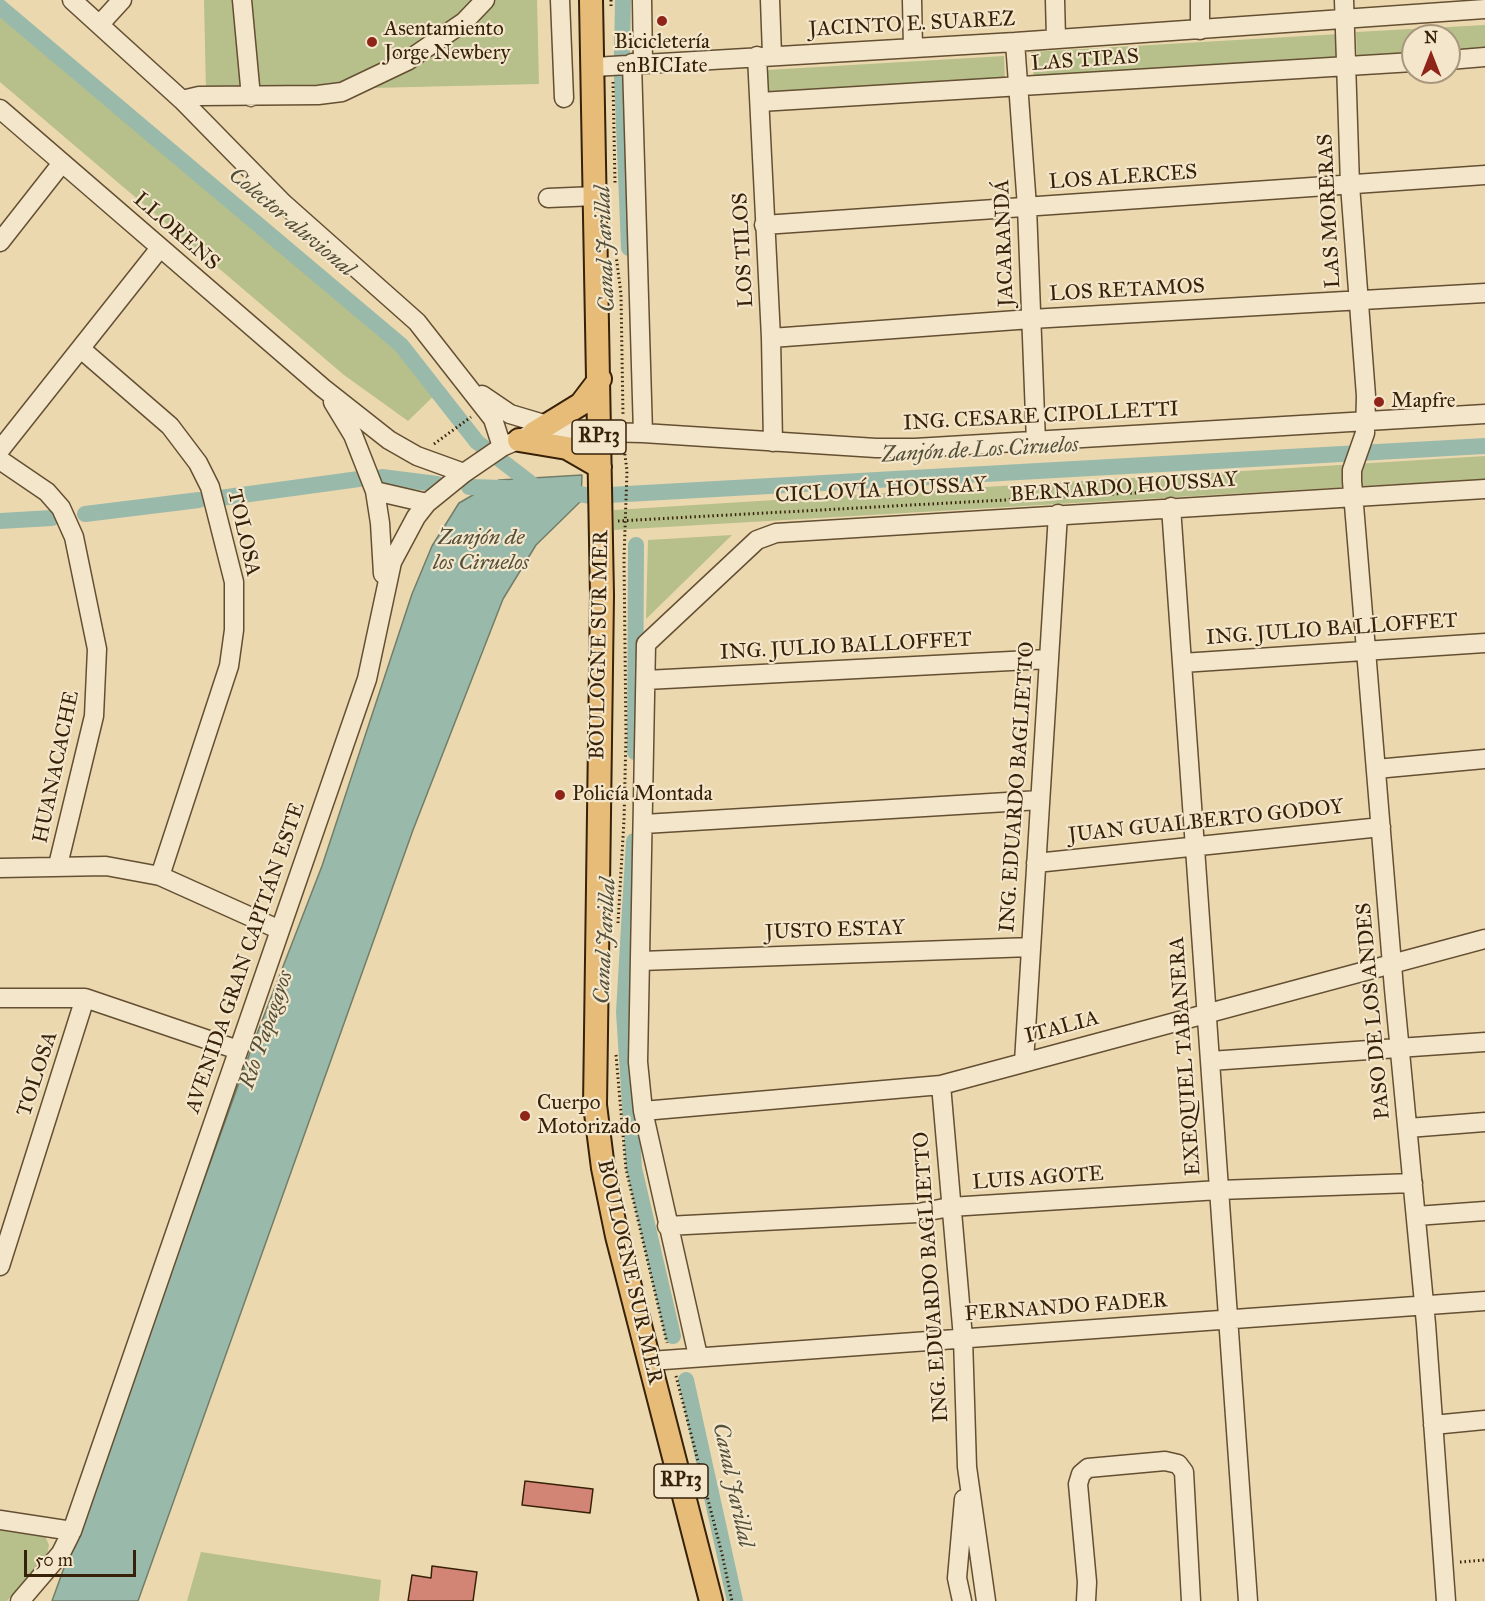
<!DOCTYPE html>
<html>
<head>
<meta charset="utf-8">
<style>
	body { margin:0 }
	#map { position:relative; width:1485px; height:1601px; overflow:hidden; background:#ecd8af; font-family:"IM FELL Great Primer",serif }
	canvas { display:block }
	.north { position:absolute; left:1401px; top:24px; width:60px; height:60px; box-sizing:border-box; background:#f3e6cb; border:2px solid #a8977d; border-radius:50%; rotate:0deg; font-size:16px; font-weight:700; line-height:24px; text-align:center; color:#372108 }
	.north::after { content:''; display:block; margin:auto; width:21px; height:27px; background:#8f2418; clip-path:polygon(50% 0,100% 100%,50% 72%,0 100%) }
	.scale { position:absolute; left:24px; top:1550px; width:112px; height:27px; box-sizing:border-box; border:3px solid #372108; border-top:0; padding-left:8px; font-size:18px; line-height:21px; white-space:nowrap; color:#372108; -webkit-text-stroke:4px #f3e6cb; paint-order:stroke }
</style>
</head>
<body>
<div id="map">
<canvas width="1485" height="1601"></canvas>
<div class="north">N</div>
<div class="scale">50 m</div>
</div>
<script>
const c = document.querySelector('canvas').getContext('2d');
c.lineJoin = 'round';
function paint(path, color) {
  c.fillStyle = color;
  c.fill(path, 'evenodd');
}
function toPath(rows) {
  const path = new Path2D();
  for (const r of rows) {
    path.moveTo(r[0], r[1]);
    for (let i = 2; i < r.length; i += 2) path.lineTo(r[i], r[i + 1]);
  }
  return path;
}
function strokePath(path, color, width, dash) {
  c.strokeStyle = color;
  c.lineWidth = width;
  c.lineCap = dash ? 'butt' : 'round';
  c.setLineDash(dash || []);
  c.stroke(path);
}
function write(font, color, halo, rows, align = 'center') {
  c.font = font + ' "IM FELL Great Primer",serif';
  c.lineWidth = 4.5;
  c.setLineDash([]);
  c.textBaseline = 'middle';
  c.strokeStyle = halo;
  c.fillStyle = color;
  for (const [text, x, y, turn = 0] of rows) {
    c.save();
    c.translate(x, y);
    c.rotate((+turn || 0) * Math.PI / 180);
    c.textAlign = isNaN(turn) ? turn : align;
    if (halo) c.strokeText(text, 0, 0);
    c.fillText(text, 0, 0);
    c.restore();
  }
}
paint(toPath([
	[204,0,537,0,539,84,206,92],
	[0,14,410,345,443,387,408,421,344,375,0,82],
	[1485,25,1485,53,1449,55,1449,36,1413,36,1413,57,1357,60,1356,32],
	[1339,34,1341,62,1034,82,1031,52],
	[1004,56,1005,82,769,98,767,70],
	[1485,456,1485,479,614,530,614,510],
	[732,535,646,619,648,540],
	[0,1529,45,1536,49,1545,47,1555,7,1601,0,1601],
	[201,1552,381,1580,379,1601,187,1601]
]), '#b7bf8b');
const water = toPath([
	[582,475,581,501,536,545,503,599,413,830,138,1601,52,1601,253,1044,322,866,412,594,432,546,459,503,499,480,582,475]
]);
paint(water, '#99baaa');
strokePath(water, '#727d69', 1.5);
strokePath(toPath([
	[0,7,401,345,477,442,537,488],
	[622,54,623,0],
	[622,77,629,248],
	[382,477,437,484],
	[469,487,505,488],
	[561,491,591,496,1485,446],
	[220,498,359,479],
	[85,514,199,500],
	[0,521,52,518],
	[635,752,636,545],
	[634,841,624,1012,634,1168,673,1336],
	[686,1380,735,1601]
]), '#99baaa', 16);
const building = toPath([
	[525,1481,593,1489,590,1513,522,1505,525,1481],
	[432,1566,477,1572,473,1601,408,1601,412,1575,431,1578,432,1566]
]);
paint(building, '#d38575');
strokePath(building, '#372108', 1.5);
const minor = toPath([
	[72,0,182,100,283,203,417,322,493,419,502,447],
	[242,0,251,97],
	[560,0,564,98],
	[642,0,643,62],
	[770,0,772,55],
	[912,0,913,48],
	[1055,0,1056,38],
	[1200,0,1200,30],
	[1344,0,1350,185,1366,396,1365,433,1352,470,1352,481,1394,989,1426,1324,1446,1601],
	[100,24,122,0],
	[1015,42,1027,207,1036,442],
	[757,56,771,338,773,442],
	[1449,60,1485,57],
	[632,63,643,433],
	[594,67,1015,42,1485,9],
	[182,100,199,96,318,95,342,92,407,61,464,22,485,0],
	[760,102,1413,62],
	[0,109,323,388,389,440,417,456,464,473],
	[548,198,596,196],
	[764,225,1485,175],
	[0,242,62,163],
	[771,338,1031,319,1485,293],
	[81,349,170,426,198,463,210,487,234,582,234,630,229,666,160,876],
	[482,395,510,414,547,425],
	[333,402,353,435,375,491,380,523,383,574],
	[0,450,160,248],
	[0,460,47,492,61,508,74,537,97,649,94,716,58,865],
	[375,491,427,503],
	[1171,507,1248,1601],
	[1182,663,1485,643],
	[646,680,1049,659],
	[1376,769,1485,759],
	[644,824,1040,800],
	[1036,863,1381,827],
	[0,868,106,866,160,876,280,930],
	[641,961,1031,947],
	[0,998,85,998,238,1050],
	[1210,1061,1485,1042],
	[1024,1062,1058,514],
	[941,1085,963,1338,967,1467,986,1601],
	[643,1111,941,1085,1485,939],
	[1408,1128,1485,1122],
	[1416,1216,1485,1211],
	[667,1226,918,1213,950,1207,1219,1190,1413,1183],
	[0,1266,85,998],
	[698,1356,643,1111,638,1062,646,644,757,540,776,533,1485,489],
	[650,1361,1485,1301],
	[1433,1425,1485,1420],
	[0,1520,72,1531],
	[20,1601,61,1553,72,1531,367,679,392,562,416,517,427,503,464,473,502,447,534,433,554,431,643,433,876,448,915,448,1485,414],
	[962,1601,957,1578,964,1499],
	[1086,1601,1087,1582,1078,1484,1081,1474,1088,1468,1165,1461,1178,1464,1184,1472,1191,1601]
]);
const major = toPath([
	[591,0,602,595,595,1105,603,1168,617,1236,711,1601],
	[534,433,581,404,600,379],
	[519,440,567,448,600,467]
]);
strokePath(minor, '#644f32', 21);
strokePath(major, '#372108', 26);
strokePath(toPath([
	[611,0,611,9],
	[613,82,615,183],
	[616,255,621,294,623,416],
	[434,444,471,417],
	[618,521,1151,492],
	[618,923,624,820,626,736,624,558,627,471,624,447],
	[616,1055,626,1169,667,1343],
	[676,1376,722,1554,732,1601],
	[1460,1562,1485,1560]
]), '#372108', 3, [1.5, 3]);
strokePath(minor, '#f3e6cb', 18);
strokePath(major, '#e6bc78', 22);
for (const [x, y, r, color] of [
	[662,21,6,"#8f2418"],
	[372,42,6,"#8f2418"],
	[1379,402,6,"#8f2418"],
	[560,795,6,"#8f2418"],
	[525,1116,6,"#8f2418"]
]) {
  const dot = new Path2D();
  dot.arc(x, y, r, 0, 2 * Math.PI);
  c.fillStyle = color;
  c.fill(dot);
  strokePath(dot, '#f3e6cb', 2);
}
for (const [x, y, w] of [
	[599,437,54],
	[681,1481,54]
]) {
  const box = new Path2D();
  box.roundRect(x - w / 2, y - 17, w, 34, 4.5);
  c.fillStyle = '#f3e6cb';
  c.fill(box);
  strokePath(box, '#372108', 1.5);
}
write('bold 20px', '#372108', null, [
	["RP13",599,437],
	["RP13",681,1481]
]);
write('21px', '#372108', '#f3e6cb', [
	["JACINTO E. SUAREZ",912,25,-3],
	["LAS TIPAS",1085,61,-4],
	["LOS ALERCES",1123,178,-4],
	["LAS MORERAS",1330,211,-93],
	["LLORENS",176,232,41],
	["JACARANDÁ",1005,243,-92],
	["LOS TILOS",744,250,-93],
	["LOS RETAMOS",1127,291,-3],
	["ING. CESARE CIPOLLETTI",1041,417,-3],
	["BERNARDO HOUSSAY",1124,488,-4],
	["CICLOVÍA HOUSSAY",881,491,-3],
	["TOLOSA",243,533,77],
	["ING. JULIO BALLOFFET",1332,630,-4],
	["BOULOGNE SUR MER",600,645,-89],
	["ING. JULIO BALLOFFET",846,647,-3],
	["HUANACACHE",57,767,-78],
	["ING. EDUARDO BAGLIETTO",1018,787,-86],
	["JUAN GUALBERTO GODOY",1206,822,-6],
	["JUSTO ESTAY",835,931,-2],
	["AVENIDA GRAN CAPITÁN ESTE",246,958,-71],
	["PASO DE LOS ANDES",1374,1011,-95],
	["ITALIA",1062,1028,-15],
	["EXEQUIEL TABANERA",1186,1056,-94],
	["TOLOSA",38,1074,-72],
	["LUIS AGOTE",1038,1179,-4],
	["BOULOGNE SUR MER",629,1272,77],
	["ING. EDUARDO BAGLIETTO",932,1277,-94],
	["FERNANDO FADER",1066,1308,-4]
]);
write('21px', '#372108', '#f3e6cb', [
	["Asentamiento",384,30],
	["Jorge Newbery",384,54],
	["Bicicletería",662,43,"center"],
	["enBICIate",662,67,"center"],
	["Mapfre",1391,402],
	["Policía Montada",572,795],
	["Cuerpo",537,1104],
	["Motorizado",537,1128]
], 'left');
write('italic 22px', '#544f39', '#f3e6cb', [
	["Colector aluvional",291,223,40],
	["Canal Jarillal",606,249,-92],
	["Zanjón de Los Ciruelos",980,451,-3],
	["Zanjón de",481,539],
	["los Ciruelos",481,564],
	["Canal Jarillal",606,941,-87],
	["Río Papagayos",267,1030,-71],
	["Canal Jarillal",732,1485,78]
]);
</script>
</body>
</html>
